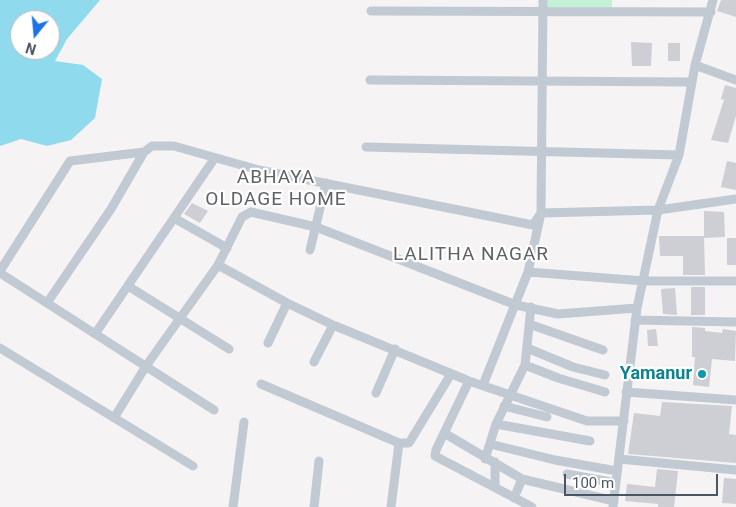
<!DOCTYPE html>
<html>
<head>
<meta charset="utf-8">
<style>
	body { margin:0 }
	#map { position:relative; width:736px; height:507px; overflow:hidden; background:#f5f3f3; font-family:Roboto,sans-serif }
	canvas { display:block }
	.north { position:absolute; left:10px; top:10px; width:50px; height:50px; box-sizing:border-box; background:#fff; border:1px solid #b7bbc0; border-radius:50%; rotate:197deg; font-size:14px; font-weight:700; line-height:20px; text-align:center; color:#4a5661 }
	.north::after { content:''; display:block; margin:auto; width:18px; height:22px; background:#1a73e8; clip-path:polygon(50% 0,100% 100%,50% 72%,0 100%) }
	.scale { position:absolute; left:564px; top:474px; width:154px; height:22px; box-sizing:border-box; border:2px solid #4a5661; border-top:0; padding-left:6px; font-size:15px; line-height:18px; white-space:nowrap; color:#4a5661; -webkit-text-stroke:4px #fff; paint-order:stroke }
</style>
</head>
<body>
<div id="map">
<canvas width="736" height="507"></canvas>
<div class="north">N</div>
<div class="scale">100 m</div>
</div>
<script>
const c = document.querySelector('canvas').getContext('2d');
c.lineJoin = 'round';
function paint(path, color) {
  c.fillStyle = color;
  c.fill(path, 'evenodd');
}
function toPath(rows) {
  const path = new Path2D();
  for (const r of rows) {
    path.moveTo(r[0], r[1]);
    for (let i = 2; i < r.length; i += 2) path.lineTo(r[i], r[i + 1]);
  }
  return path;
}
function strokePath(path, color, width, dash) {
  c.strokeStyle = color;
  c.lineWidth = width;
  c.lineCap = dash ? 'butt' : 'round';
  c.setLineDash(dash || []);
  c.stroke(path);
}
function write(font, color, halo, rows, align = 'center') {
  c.font = font + ' Roboto,sans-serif';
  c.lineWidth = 4.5;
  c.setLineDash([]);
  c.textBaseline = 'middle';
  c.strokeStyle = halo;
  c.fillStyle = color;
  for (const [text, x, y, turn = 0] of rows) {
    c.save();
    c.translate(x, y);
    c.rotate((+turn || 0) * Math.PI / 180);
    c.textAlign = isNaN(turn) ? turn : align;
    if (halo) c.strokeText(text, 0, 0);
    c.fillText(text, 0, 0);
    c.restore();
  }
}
paint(toPath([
	[543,0,612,0,612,10,543,10]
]), '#c3f1d5');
paint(toPath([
	[0,0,100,0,67,39,55,61,83,65,102,79,95,118,71,140,47,146,21,139,0,146],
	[20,20,50,20,50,50,20,50]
]), '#90daee');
paint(toPath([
	[721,0,736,0,736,17,717,11],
	[631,42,652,43,651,66,632,66],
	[668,43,680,43,680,61,668,61],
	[725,85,736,88,736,116,728,143,711,140,724,100,721,99],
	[727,161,736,163,736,190,721,187],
	[192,203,208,211,200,223,184,214],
	[704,211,724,212,725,237,704,238],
	[659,236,704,236,705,275,683,275,683,256,660,256],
	[727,238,736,238,736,265,727,265],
	[691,287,705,287,705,315,691,315],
	[675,288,677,315,663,314,661,289],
	[692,327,705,328,705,331,722,333,723,329,736,331,735,361,712,359,709,387,693,385,695,357,692,357],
	[656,329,658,346,648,346,647,330],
	[662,402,732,406,729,434,736,435,736,463,628,454,634,413,660,416],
	[657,469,678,471,674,507,658,507,658,504,625,501,627,484,655,487],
	[724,478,736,479,736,504,722,503]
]), '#cdcfd5');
strokePath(toPath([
	[371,11,711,12],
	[695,65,736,80],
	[370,80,692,82],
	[366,147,679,155],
	[541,213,658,210,736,199],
	[174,218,227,248],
	[310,250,326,183],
	[218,265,287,303,333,325,469,381,587,421,624,421],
	[0,271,70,161,144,152],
	[528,272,644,281,736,281],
	[0,273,214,410],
	[128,286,229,349],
	[47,303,111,209,144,152,152,146,174,146,259,170,533,225,541,213],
	[635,320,736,322],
	[529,324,603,350],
	[95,334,214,159],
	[268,343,287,303],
	[0,348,193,466],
	[527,348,573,367,605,375],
	[314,362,333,325],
	[525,365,558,378,605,392],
	[469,381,436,450,435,456,532,507],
	[261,384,399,443,409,443,451,374],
	[483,385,528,272,541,213,543,0],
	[626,392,736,400],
	[376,393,395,349],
	[504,406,547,417],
	[114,418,146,366,218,265,242,217,251,212,316,227,516,305,558,314,637,308],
	[496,424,590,441],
	[444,433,522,479,614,501],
	[490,444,555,460,617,471],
	[485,459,496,424,525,365,531,307],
	[619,459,736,470],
	[567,474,616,483],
	[495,487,495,462],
	[514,498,522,479],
	[233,507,244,422],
	[314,507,319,461],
	[391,507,399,443],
	[613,507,637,308,658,210,679,155,695,65,713,0]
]), '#c1cad2', 9);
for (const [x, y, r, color] of [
	[702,374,5,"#0f9aa8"]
]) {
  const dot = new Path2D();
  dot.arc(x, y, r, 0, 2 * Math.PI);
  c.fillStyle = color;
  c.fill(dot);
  strokePath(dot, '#fff', 2);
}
write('bold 18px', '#0d838f', '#fff', [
	["Yamanur",692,374]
], 'right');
c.letterSpacing = '1px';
write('19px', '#5f6368', '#fff', [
	["ABHAYA",276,178],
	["OLDAGE HOME",276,200],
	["LALITHA NAGAR",471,255]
]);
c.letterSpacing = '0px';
</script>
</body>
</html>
